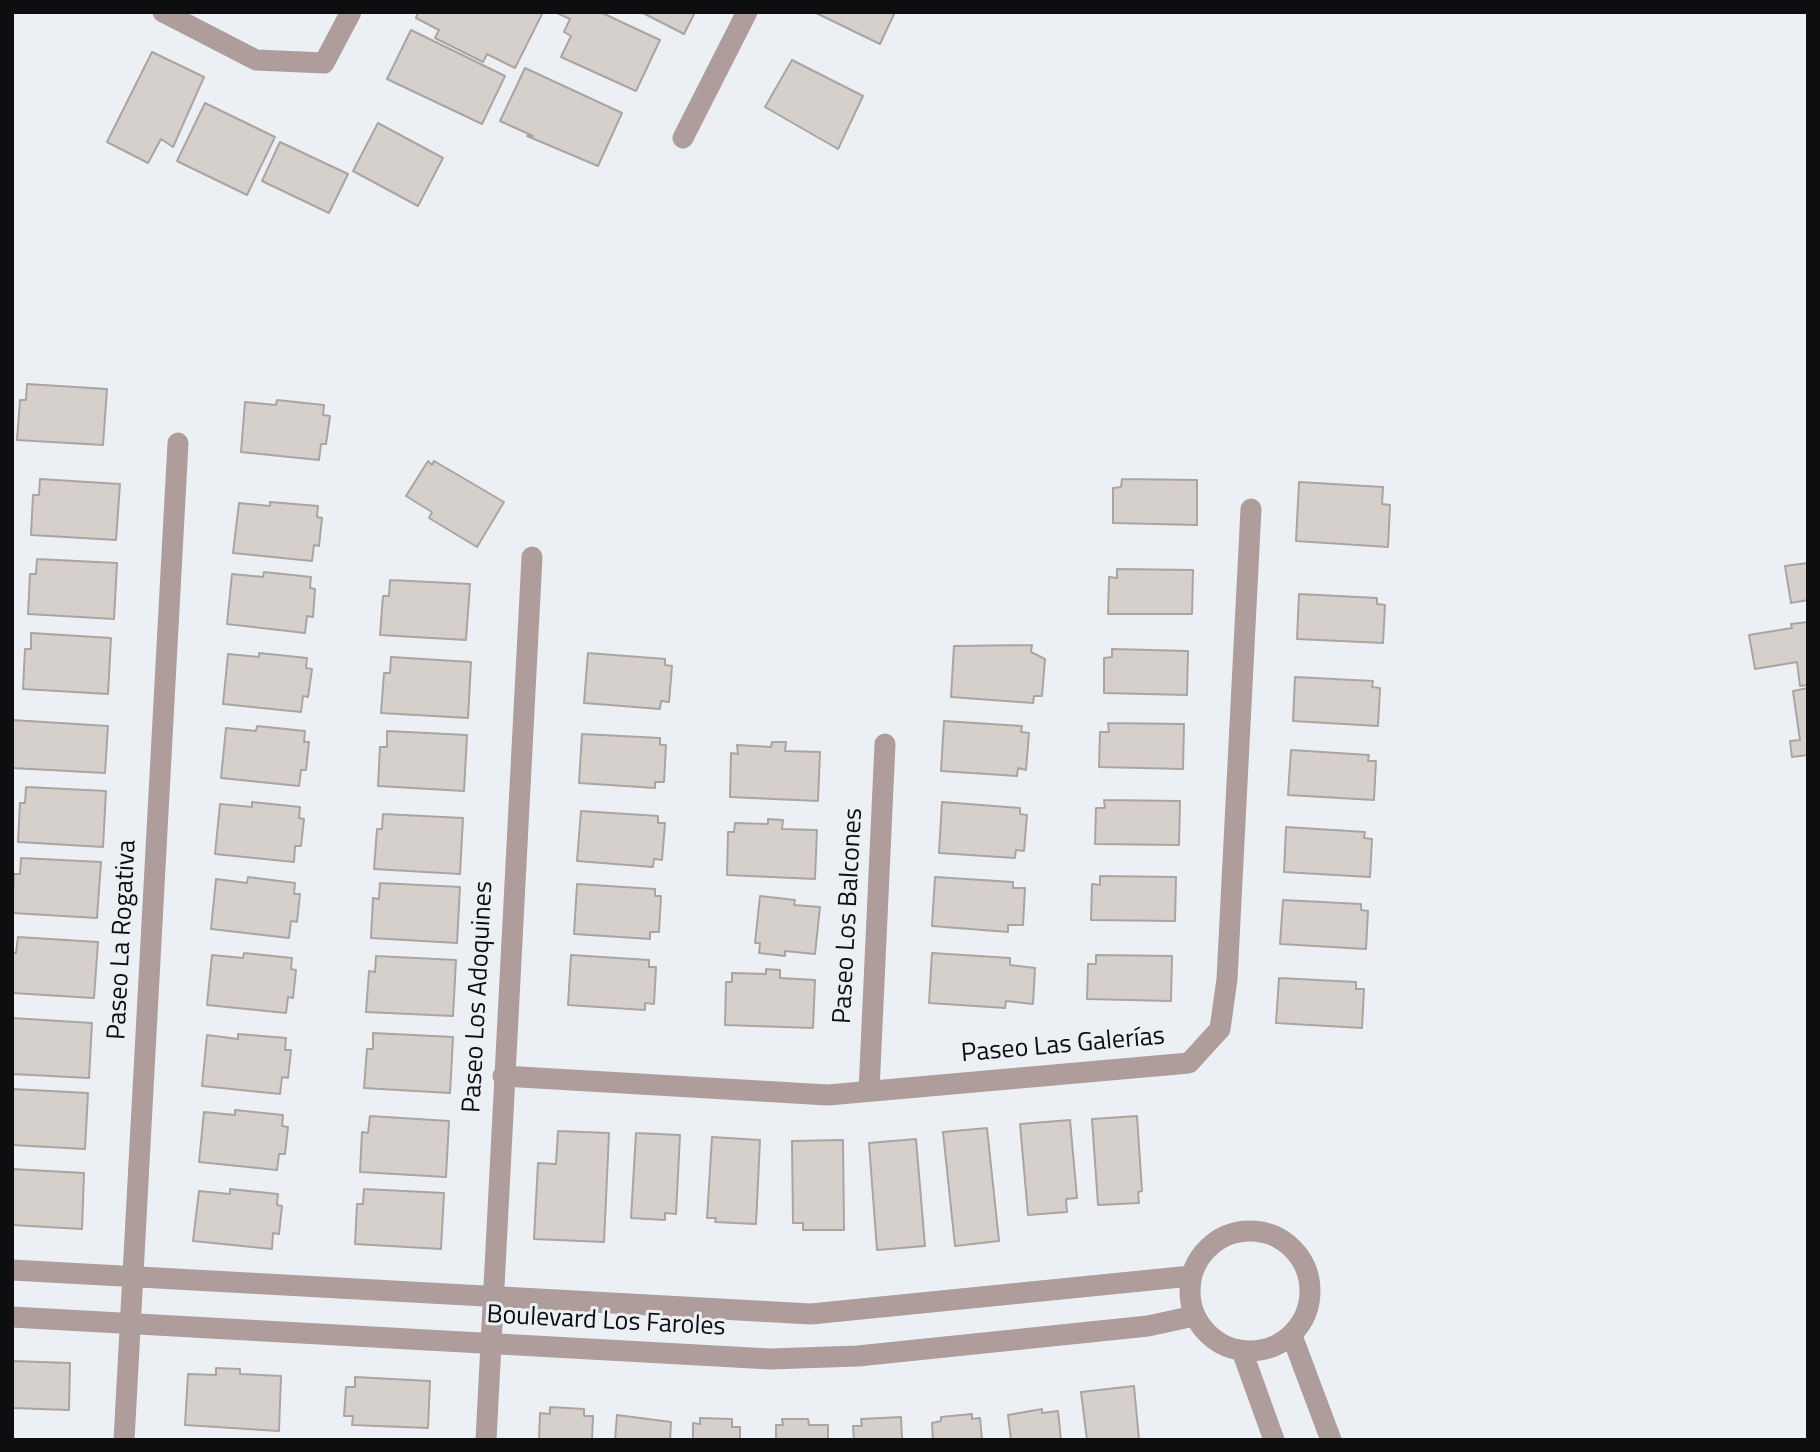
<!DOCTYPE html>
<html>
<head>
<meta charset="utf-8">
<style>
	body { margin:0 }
	#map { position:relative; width:1820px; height:1452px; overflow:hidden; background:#ecf0f5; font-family:"Titillium Web",sans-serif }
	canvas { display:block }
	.frame { position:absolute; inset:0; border:14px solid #0d0e10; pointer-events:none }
</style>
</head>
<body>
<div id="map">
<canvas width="1820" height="1452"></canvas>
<div class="frame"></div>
</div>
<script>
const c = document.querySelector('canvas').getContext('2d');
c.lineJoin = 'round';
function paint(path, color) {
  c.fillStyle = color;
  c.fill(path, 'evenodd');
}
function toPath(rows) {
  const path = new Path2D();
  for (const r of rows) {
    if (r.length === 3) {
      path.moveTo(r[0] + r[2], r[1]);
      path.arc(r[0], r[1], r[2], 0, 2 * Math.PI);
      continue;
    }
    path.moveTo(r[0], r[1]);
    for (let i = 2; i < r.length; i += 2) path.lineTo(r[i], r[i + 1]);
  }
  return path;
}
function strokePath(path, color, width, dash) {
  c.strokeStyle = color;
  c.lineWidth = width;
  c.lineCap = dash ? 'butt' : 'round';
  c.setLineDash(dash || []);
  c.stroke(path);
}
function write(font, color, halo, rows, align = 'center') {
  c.font = font + ' "Titillium Web",sans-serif';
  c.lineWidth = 6;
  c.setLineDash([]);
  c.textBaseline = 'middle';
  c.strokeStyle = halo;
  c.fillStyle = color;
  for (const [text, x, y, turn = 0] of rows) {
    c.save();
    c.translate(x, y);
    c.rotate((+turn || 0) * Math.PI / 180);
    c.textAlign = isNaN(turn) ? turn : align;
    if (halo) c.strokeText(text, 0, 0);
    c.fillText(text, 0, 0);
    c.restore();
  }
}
const building = toPath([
	[418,12,538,12,542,14,515,68,487,54,483,62,435,38,439,30,416,18,418,12],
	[555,12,600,12,660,40,636,91,561,57,571,36,564,32,570,19,555,12],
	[641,12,695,12,684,34,641,12],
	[814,12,895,12,880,44,814,12],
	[411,30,505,76,482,124,387,79,411,30],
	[152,52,204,77,173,147,161,139,148,163,107,142,152,52],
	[792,60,863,96,838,149,765,107,792,60],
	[525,68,622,113,598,166,527,136,533,136,500,121,525,68],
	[205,103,275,137,247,195,177,161,205,103],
	[378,123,443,158,418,206,353,171,378,123],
	[280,142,348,174,329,213,262,181,280,142],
	[27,384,107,389,103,445,17,440,20,400,26,400,27,384],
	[277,400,324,405,323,415,330,416,326,444,321,444,319,460,241,452,245,402,276,405,277,400],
	[428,461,432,465,434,461,504,502,477,547,429,518,432,512,406,496,428,461],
	[40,479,120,484,116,540,31,535,33,495,39,495,40,479],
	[1122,479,1197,480,1197,525,1113,523,1113,488,1121,487,1122,479],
	[1299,482,1383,487,1382,504,1390,505,1388,547,1296,541,1299,482],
	[270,502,318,506,317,517,322,518,319,546,314,545,312,561,233,553,239,503,270,506,270,502],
	[37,559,117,563,114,619,28,614,30,574,36,574,37,559],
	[1808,563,1808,600,1791,603,1785,566,1808,563],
	[1117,569,1193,570,1192,614,1108,614,1109,577,1117,578,1117,569],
	[264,572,311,577,310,588,315,589,313,617,307,616,305,633,227,624,232,574,263,577,264,572],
	[390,580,470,584,466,640,380,635,383,596,389,596,390,580],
	[1299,594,1377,598,1377,604,1385,605,1383,643,1297,639,1299,594],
	[1808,622,1808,685,1800,686,1797,662,1755,669,1749,635,1792,628,1791,624,1808,622],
	[31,633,111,638,108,694,23,689,25,649,31,649,31,633],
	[1032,645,1031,652,1045,659,1042,696,1034,696,1033,703,951,697,954,646,1032,645],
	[1112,649,1188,651,1187,695,1104,693,1104,658,1112,657,1112,649],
	[259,653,307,658,306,668,312,669,308,697,303,696,301,712,223,704,228,654,259,657,259,653],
	[588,653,665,659,665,665,672,666,669,702,661,701,660,709,584,703,588,653],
	[391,657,471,662,468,718,381,713,384,673,390,673,391,657],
	[1295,677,1373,681,1372,687,1380,688,1378,726,1293,721,1295,677],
	[1808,688,1808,755,1792,757,1790,741,1800,740,1793,691,1808,688],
	[12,720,108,726,105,773,12,768,12,720],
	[944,721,1022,726,1021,732,1029,733,1026,770,1018,768,1017,776,941,771,944,721],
	[1108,723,1184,724,1183,769,1099,767,1100,732,1109,732,1108,723],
	[257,726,305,731,304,742,309,742,306,770,301,770,299,786,221,778,226,728,256,731,257,726],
	[387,731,467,735,464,791,378,786,380,747,387,747,387,731],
	[582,734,660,738,660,745,666,745,664,782,655,782,655,788,579,783,582,734],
	[772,742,786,742,785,751,820,752,818,801,730,797,731,753,738,754,737,745,771,747,772,742],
	[1291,750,1369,755,1368,761,1376,761,1374,800,1288,795,1291,750],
	[26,787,106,791,103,847,18,842,20,803,25,803,26,787],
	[1104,800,1180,801,1179,845,1095,844,1096,808,1105,808,1104,800],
	[252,802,300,807,299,818,304,819,301,846,295,846,294,862,215,854,220,804,252,807,252,802],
	[942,802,1020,808,1020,814,1027,815,1024,851,1016,850,1015,858,939,853,942,802],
	[581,811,658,816,658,823,665,823,662,860,654,859,653,867,577,861,581,811],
	[383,814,463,818,460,874,374,869,377,829,382,829,383,814],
	[768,819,783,820,782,829,817,830,815,879,727,875,728,832,734,832,735,823,768,824,768,819],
	[1286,827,1365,832,1364,838,1372,839,1370,877,1284,872,1286,827],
	[21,858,101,862,97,918,12,913,14,874,20,874,21,858],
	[1100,876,1176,877,1175,921,1091,920,1092,884,1100,885,1100,876],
	[248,877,295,883,294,894,300,894,297,922,291,921,289,938,211,929,216,879,247,883,248,877],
	[935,877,1013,882,1013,888,1025,888,1023,925,1008,925,1008,932,932,926,935,877],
	[380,883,460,887,457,943,371,938,373,898,379,899,380,883],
	[577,884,655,889,655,896,661,896,659,932,650,932,650,939,574,934,577,884],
	[760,896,795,900,794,905,820,907,815,954,785,951,785,956,759,953,760,943,755,943,760,896],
	[1283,900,1361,904,1361,910,1368,911,1366,949,1280,944,1283,900],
	[18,937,98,942,94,998,12,993,12,953,16,953,18,937],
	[244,953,292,958,291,969,296,970,293,998,288,997,286,1013,207,1005,212,955,243,958,244,953],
	[932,953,1010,958,1010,965,1035,968,1033,1004,1006,1001,1005,1008,929,1003,932,953],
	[571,955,649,960,649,967,656,967,654,1004,645,1003,645,1010,568,1005,571,955],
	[1096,955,1172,956,1171,1001,1087,999,1088,964,1096,964,1096,955],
	[376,956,456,960,453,1016,366,1012,369,971,375,972,376,956],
	[766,969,780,970,780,978,815,980,813,1028,725,1025,726,982,732,982,732,973,766,974,766,969],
	[1279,978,1356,982,1356,989,1364,989,1362,1028,1276,1023,1279,978],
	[12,1018,92,1023,89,1078,12,1074,12,1018],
	[373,1033,453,1037,450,1093,364,1088,367,1049,373,1049,373,1033],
	[238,1034,286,1038,285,1050,291,1050,288,1078,282,1077,280,1094,202,1086,207,1035,238,1039,238,1034],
	[12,1089,88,1093,85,1149,12,1145,12,1089],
	[235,1110,283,1115,282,1126,288,1127,285,1154,279,1154,277,1170,199,1162,204,1112,235,1115,235,1110],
	[370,1116,449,1121,446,1177,360,1172,362,1132,368,1133,370,1116],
	[1137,1116,1142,1191,1138,1192,1139,1203,1098,1205,1092,1119,1137,1116],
	[1070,1120,1077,1198,1066,1199,1067,1212,1028,1215,1020,1124,1070,1120],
	[987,1128,999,1241,955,1246,943,1132,987,1128],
	[558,1131,609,1133,604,1242,534,1239,538,1163,556,1164,558,1131],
	[636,1133,680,1135,676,1214,665,1213,665,1220,631,1218,636,1133],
	[712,1137,760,1140,756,1224,715,1222,716,1218,707,1218,712,1137],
	[916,1139,925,1246,877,1250,869,1143,916,1139],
	[843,1140,844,1230,803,1230,803,1223,793,1223,792,1141,843,1140],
	[12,1169,84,1173,82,1229,12,1225,12,1169],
	[230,1189,278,1194,277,1205,282,1206,279,1234,273,1233,272,1249,193,1241,199,1191,230,1194,230,1189],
	[364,1189,444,1193,441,1249,355,1244,357,1204,363,1204,364,1189],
	[12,1361,70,1363,69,1410,12,1408,12,1361],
	[216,1368,240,1369,240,1374,281,1376,279,1431,185,1425,188,1374,216,1375,216,1368],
	[355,1377,430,1381,428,1428,352,1425,353,1416,344,1416,346,1387,355,1387,355,1377],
	[1134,1386,1139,1440,1087,1440,1081,1392,1134,1386],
	[550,1407,584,1409,584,1416,593,1416,592,1440,539,1440,540,1413,550,1414,550,1407],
	[1042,1409,1042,1413,1058,1411,1061,1440,1011,1440,1008,1415,1042,1409],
	[972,1414,972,1419,980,1418,982,1440,933,1440,932,1423,941,1421,941,1417,972,1414],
	[617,1415,671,1422,670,1440,615,1440,617,1415],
	[901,1417,902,1440,854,1440,853,1426,862,1426,861,1419,901,1417],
	[700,1418,732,1419,732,1427,740,1427,740,1440,693,1440,693,1423,700,1424,700,1418],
	[782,1419,808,1419,809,1425,828,1425,828,1440,776,1440,776,1425,783,1425,782,1419]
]);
paint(building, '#d6d0cd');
strokePath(building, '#aba4a1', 2);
strokePath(toPath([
	[163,12,256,60,324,63,351,12],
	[683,138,747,12],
	[503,1076,828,1095,1189,1063,1220,1029,1227,979,1251,509],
	[869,1091,885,744],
	[1250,1291,60],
	[12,1270,811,1314,1191,1276],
	[12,1317,770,1359,858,1356,1148,1326,1194,1316],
	[1292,1336,1331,1440],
	[1242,1351,1274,1440],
	[124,1440,178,443],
	[486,1440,532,557]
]), '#af9d9b', 21);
write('26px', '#0d0e10', '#ecf0f5', [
	["Paseo Los Balcones",849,916,-87],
	["Paseo La Rogativa",123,940,-87],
	["Paseo Los Adoquines",479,997,-87],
	["Paseo Las Galerías",1063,1046,-5],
	["Boulevard Los Faroles",606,1322,3]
]);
</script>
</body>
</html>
